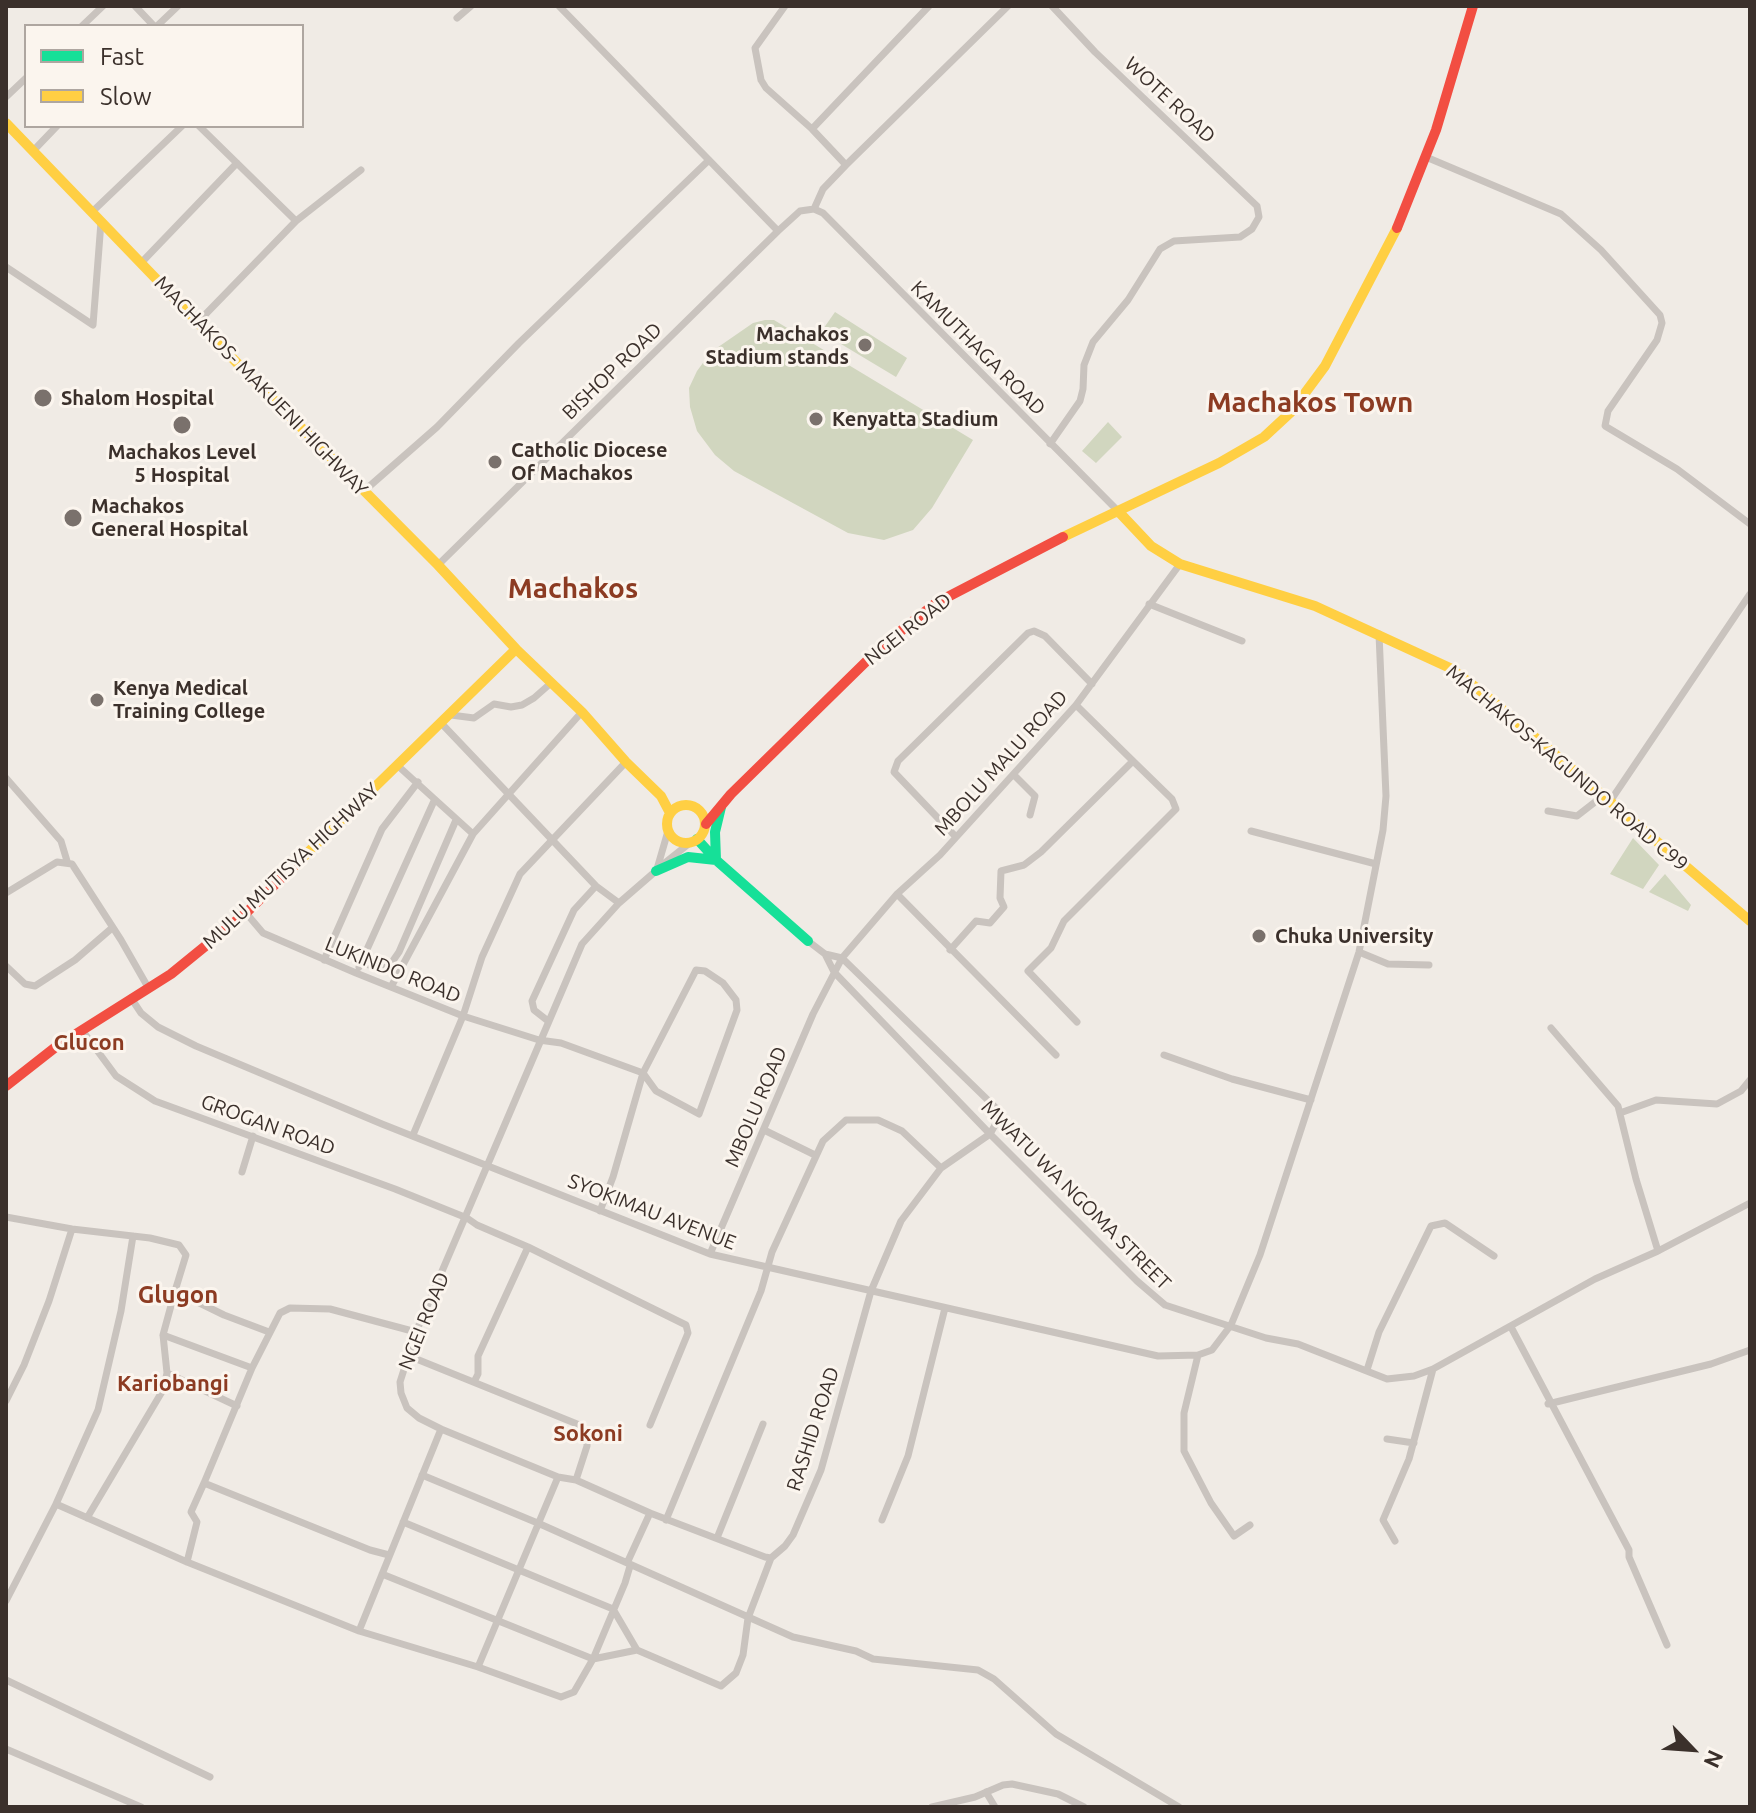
<!DOCTYPE html>
<html>
<head>
<meta charset="utf-8">
<style>
	body { margin:0 }
	#map { position:relative; width:1756px; height:1813px; overflow:hidden; background:#f0ebe5; font-family:Ubuntu,sans-serif }
	canvas { display:block }
	.frame { position:absolute; inset:0; border:8px solid #3b302b; pointer-events:none }
	.legend { position:absolute; left:24px; top:24px; width:280px; height:104px; box-sizing:border-box; background:#fbf5ee; border:2px solid #aea6a0; margin:0; padding:10px 14px; list-style:none; font-size:24px; color:#3b302b }
	.legend li { display:flex; align-items:center; gap:16px; height:40px }
	.legend b { width:40px; border:2px solid #aea6a0 }
	.north { position:absolute; left:1652px; top:1709px; width:80px; height:80px; -webkit-text-stroke:6px #fbf5ee; paint-order:stroke; rotate:115deg; font-size:22px; font-weight:700; line-height:32px; text-align:center; color:#3b302b }
	.north::after { content:''; display:block; margin:auto; width:28px; height:36px; background:#3b302b; clip-path:polygon(50% 0,100% 100%,50% 72%,0 100%) }
</style>
</head>
<body>
<div id="map">
<canvas width="1756" height="1813"></canvas>
<div class="frame"></div>
<ul class="legend">
<li><b style="height:10px;background:#16e098"></b>Fast</li>
<li><b style="height:10px;background:#ffcf43"></b>Slow</li>
</ul>
<div class="north">N</div>
</div>
<script>
const c = document.querySelector('canvas').getContext('2d');
c.lineJoin = 'round';
function paint(path, color) {
  c.fillStyle = color;
  c.fill(path, 'evenodd');
}
function toPath(rows) {
  const path = new Path2D();
  for (const r of rows) {
    if (r.length === 3) {
      path.moveTo(r[0] + r[2], r[1]);
      path.arc(r[0], r[1], r[2], 0, 2 * Math.PI);
      continue;
    }
    path.moveTo(r[0], r[1]);
    for (let i = 2; i < r.length; i += 2) path.lineTo(r[i], r[i + 1]);
  }
  return path;
}
function strokePath(path, color, width, dash) {
  c.strokeStyle = color;
  c.lineWidth = width;
  c.lineCap = dash ? 'butt' : 'round';
  c.setLineDash(dash || []);
  c.stroke(path);
}
function write(font, color, halo, rows, align = 'center') {
  c.font = font + ' Ubuntu,sans-serif';
  c.lineWidth = 6;
  c.setLineDash([]);
  c.textBaseline = 'middle';
  c.strokeStyle = halo;
  c.fillStyle = color;
  for (const [text, x, y, turn = 0] of rows) {
    c.save();
    c.translate(x, y);
    c.rotate((+turn || 0) * Math.PI / 180);
    c.textAlign = isNaN(turn) ? turn : align;
    if (halo) c.strokeText(text, 0, 0);
    c.fillText(text, 0, 0);
    c.restore();
  }
}
paint(toPath([
	[835,312,907,358,896,377,821,332],
	[765,320,774,320,973,440,932,508,913,530,884,540,848,533,734,471,715,455,697,431,690,407,689,388,697,371,711,352,753,323],
	[1108,422,1122,437,1096,463,1082,451],
	[1633,838,1659,865,1643,889,1610,874],
	[1665,874,1691,905,1688,911,1649,892]
]), '#d1d6bf');
strokePath(toPath([
	[135,6,154,26],
	[559,6,778,231],
	[785,6,755,48,761,80,766,88,812,129,846,165],
	[457,18,471,6],
	[82,26,103,6],
	[157,26,178,6],
	[6,97,26,78],
	[199,126,296,221],
	[812,129,929,6],
	[33,151,57,126],
	[1426,157,1561,214,1601,250,1660,315,1662,323,1657,340,1608,411,1605,426,1677,469,1750,524],
	[814,209,823,213,1118,511],
	[814,209,823,189,846,165,1008,6],
	[92,212,182,126],
	[141,263,237,163],
	[6,267,93,325,101,222],
	[198,322,296,221,361,170],
	[1050,444,1080,401,1083,389,1084,365,1093,342,1128,300,1160,249,1174,241,1240,237,1252,229,1259,217,1257,206,1095,52,1052,6],
	[364,491,437,427,519,343,709,160],
	[438,565,778,231,800,211,814,209],
	[1149,604,1242,641],
	[451,715,474,718,494,704,511,707,522,705,534,698,551,683],
	[442,724,596,886,619,903],
	[397,765,473,834,581,713],
	[1014,775,1035,796,1030,815],
	[6,778,61,841,67,861],
	[1611,800,1750,594],
	[1548,811,1577,816,1604,795],
	[1251,831,1376,864],
	[956,837,894,772,898,761,1028,633,1034,631,1045,636,1092,684],
	[666,862,691,842],
	[657,869,668,831],
	[6,893,57,862,72,864,121,940,149,989],
	[897,894,1056,1055],
	[246,913,263,933,356,973,463,1016,539,1040,561,1043,643,1073,656,1091,699,1114,737,1010,736,1000,723,983,705,971,696,970,694,974,643,1073,613,1177,600,1211],
	[808,941,825,954,842,958],
	[950,950,976,921,990,923,1004,907,1000,898,1001,871,1024,865,1041,852,1133,761,1076,705],
	[1359,952,1388,964,1429,965],
	[825,954,834,972,990,1134,1137,1281,1165,1305,1266,1338,1298,1344,1387,1379,1414,1376,1433,1369,1595,1279,1658,1251,1750,1203],
	[324,960,382,829,418,782],
	[361,963,383,968,390,965,399,952,456,820],
	[6,966,25,984,35,986,75,960,112,928],
	[359,967,434,801],
	[391,987,473,834],
	[131,998,141,1013,158,1027,196,1046,382,1124,710,1254,1158,1356,1198,1355,1212,1350,1231,1325,1260,1255,1359,952,1383,830,1386,796,1379,634],
	[548,1021,534,1010,532,1001,574,910,596,886],
	[1077,1022,1028,971,1051,948,1064,921,1176,809,1172,799,1133,761],
	[1551,1028,1618,1106,1636,1179,1658,1251],
	[82,1030,116,1076,155,1101,395,1189,467,1218,477,1225,528,1247],
	[1164,1055,1232,1079,1311,1100],
	[1620,1113,1656,1100,1717,1104,1741,1091,1750,1080],
	[764,1130,815,1155],
	[413,1135,463,1016,482,957,520,874,626,762],
	[242,1172,253,1136],
	[6,1217,72,1229,150,1238,179,1245,186,1255,175,1291,224,1315,269,1332],
	[710,1254,813,1014,842,958,897,894,940,855,1076,705,1180,564],
	[1511,1327,1629,1550,1629,1557,1667,1645],
	[163,1335,252,1368],
	[1198,1355,1184,1413,1184,1451,1211,1503,1234,1536,1250,1525],
	[409,1356,582,1426,587,1434,587,1446,576,1480],
	[1367,1370,1379,1332,1431,1226,1445,1223,1494,1256],
	[167,1373,237,1406],
	[474,1382,478,1374,478,1356,528,1247,686,1325,688,1333,650,1425],
	[6,1401,24,1365,49,1301,72,1229],
	[1548,1404,1711,1364,1750,1350],
	[441,1429,558,1477,576,1480,650,1513,765,1557,771,1558,785,1546,793,1535,821,1470,871,1291,901,1221,941,1168,990,1134,999,1118,998,1110,842,958],
	[1387,1439,1414,1443],
	[422,1475,540,1524,793,1637,856,1651,873,1659,978,1670,994,1679,1056,1734,1179,1807],
	[56,1504,187,1562,359,1631,478,1667,561,1697,574,1692,593,1659,625,1583,630,1566,628,1561,650,1513],
	[87,1518,163,1390,167,1373,163,1335,175,1291],
	[666,1520,761,1291,772,1252,823,1141,846,1120,878,1120,902,1131,941,1168],
	[882,1520,908,1456,945,1308],
	[403,1522,613,1609,637,1650,721,1686,736,1673,743,1655,748,1618,771,1558],
	[717,1538,763,1424],
	[1395,1541,1383,1520,1409,1459,1433,1369],
	[389,1555,370,1550,204,1483,252,1368,280,1313,290,1308,330,1309,416,1332],
	[187,1562,197,1522,191,1512,204,1483],
	[382,1574,593,1659,637,1650],
	[6,1601,56,1504,98,1410,121,1311,133,1236],
	[359,1631,441,1429,419,1418,407,1408,401,1393,400,1382,416,1332,582,944,619,903,657,870],
	[478,1667,558,1477],
	[6,1680,210,1777],
	[6,1749,141,1807],
	[986,1792,995,1807],
	[932,1807,975,1797,1003,1785,1012,1784,1058,1794,1084,1807]
]), '#c9c3be', 7);
strokePath(toPath([
	[697,839,716,860,808,941],
	[656,871,688,857,716,860,715,832,721,807]
]), '#16e098', 10);
strokePath(toPath([
	[6,123,240,366,438,565,516,649],
	[1118,511,1151,546,1180,564,1315,606,1450,668,1482,692,1750,921],
	[1063,537,1219,463,1264,437,1291,412,1325,366,1397,228],
	[686,824,19],
	[294,866,516,649,582,712,626,762,661,796,670,813]
]), '#ffcf43', 10);
strokePath(toPath([
	[1397,228,1436,130,1473,6],
	[706,824,731,794,882,646,936,603,1063,537],
	[6,1086,57,1046,171,974,246,913,294,866]
]), '#f24e42', 10);
for (const [x, y, r, color] of [
	[865,345,8,"#7a716c"],
	[43,398,10,"#7a716c"],
	[816,419,8,"#7a716c"],
	[182,425,10,"#7a716c"],
	[495,462,8,"#7a716c"],
	[73,518,10,"#7a716c"],
	[97,700,8,"#7a716c"],
	[1259,936,8,"#7a716c"]
]) {
  const dot = new Path2D();
  dot.arc(x, y, r, 0, 2 * Math.PI);
  c.fillStyle = color;
  c.fill(dot);
  strokePath(dot, '#fbf5ee', 3);
}
write('20px', '#3b302b', '#fbf5ee', [
	["WOTE ROAD",1170,100,43],
	["KAMUTHAGA ROAD",978,348,45],
	["BISHOP ROAD",612,371,-44],
	["MACHAKOS- MAKUENI HIGHWAY",261,386,46],
	["NGEI ROAD",908,629,-38],
	["MBOLU MALU ROAD",1001,763,-48],
	["MACHAKOS-KAGUNDO ROAD C99",1567,768,40],
	["MULU MUTISYA HIGHWAY",291,866,-43],
	["LUKINDO ROAD",393,970,22],
	["MBOLU ROAD",756,1107,-67],
	["GROGAN ROAD",268,1125,20],
	["MWATU WA NGOMA STREET",1076,1195,45],
	["SYOKIMAU AVENUE",652,1212,21],
	["NGEI ROAD",424,1321,-68],
	["RASHID ROAD",813,1429,-72]
]);
write('bold 20px', '#3b302b', '#fbf5ee', [
	["Machakos",849,334,"right"],
	["Stadium stands",849,357,"right"],
	["Shalom Hospital",61,398],
	["Kenyatta Stadium",832,419],
	["Catholic Diocese",511,450],
	["Of Machakos",511,473],
	["Machakos Level",182,452,"center"],
	["5 Hospital",182,475,"center"],
	["Machakos",91,506],
	["General Hospital",91,529],
	["Kenya Medical",113,688],
	["Training College",113,711],
	["Chuka University",1275,936]
], 'left');
write('bold 22px', '#8c3b22', '#fbf5ee', [
	["Glucon",89,1043],
	["Kariobangi",173,1384],
	["Sokoni",588,1434]
]);
write('bold 24px', '#8c3b22', '#fbf5ee', [
	["Glugon",178,1295]
]);
write('bold 28px', '#8c3b22', '#fbf5ee', [
	["Machakos Town",1310,403],
	["Machakos",573,589]
]);
</script>
</body>
</html>
